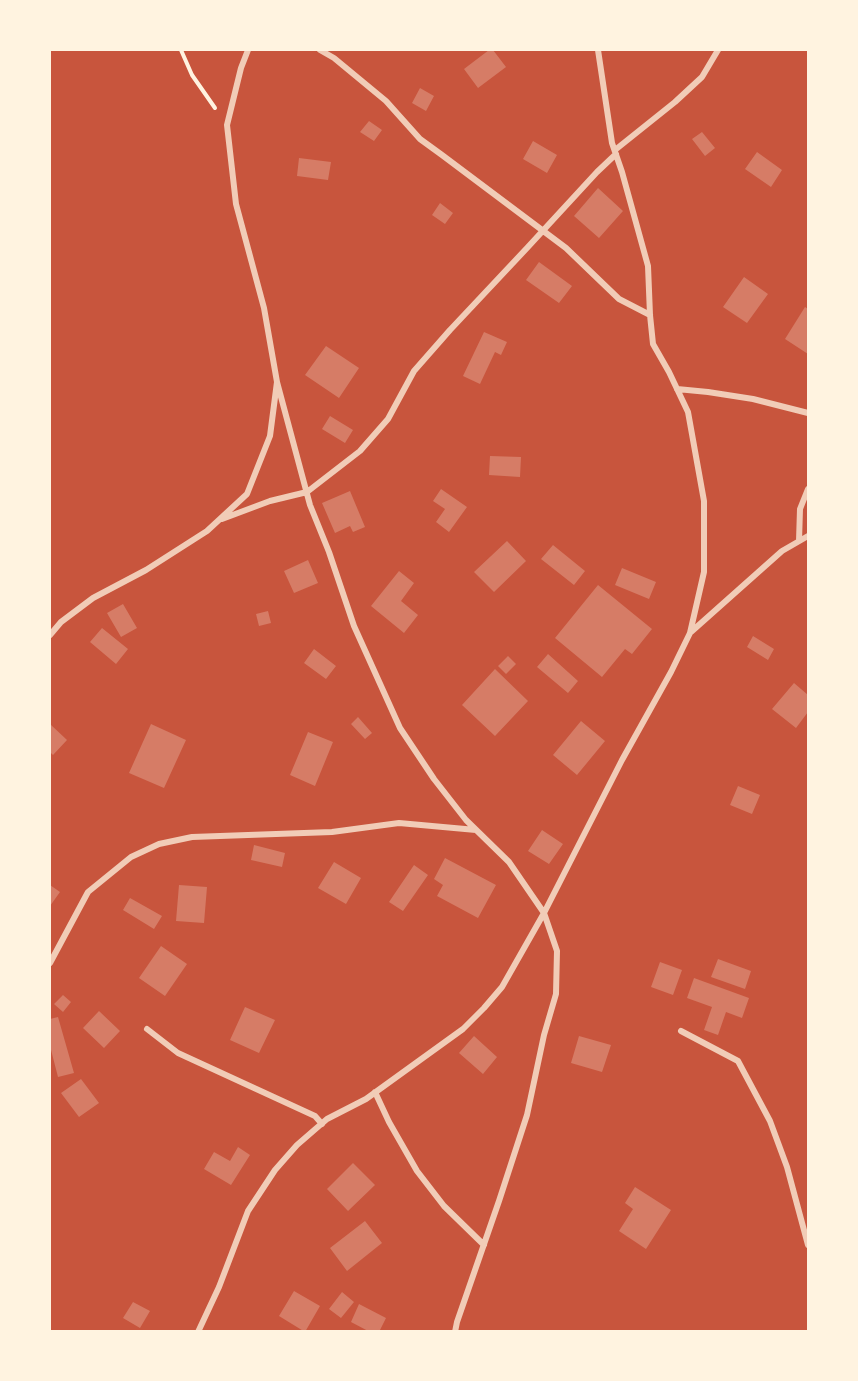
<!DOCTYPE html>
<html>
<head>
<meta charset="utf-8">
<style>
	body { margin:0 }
	#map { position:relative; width:858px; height:1381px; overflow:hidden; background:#c8553d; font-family:Cabin,sans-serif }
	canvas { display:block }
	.frame { position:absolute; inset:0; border:51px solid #fff3e0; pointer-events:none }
</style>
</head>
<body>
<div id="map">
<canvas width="858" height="1381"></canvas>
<div class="frame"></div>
</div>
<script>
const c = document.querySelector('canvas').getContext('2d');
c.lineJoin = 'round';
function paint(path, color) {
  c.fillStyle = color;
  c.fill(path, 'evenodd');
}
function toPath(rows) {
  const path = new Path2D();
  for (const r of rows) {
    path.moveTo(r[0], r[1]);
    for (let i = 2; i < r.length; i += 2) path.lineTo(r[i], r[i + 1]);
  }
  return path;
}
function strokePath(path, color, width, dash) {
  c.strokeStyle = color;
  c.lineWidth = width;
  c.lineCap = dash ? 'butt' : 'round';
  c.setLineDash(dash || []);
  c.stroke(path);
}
paint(toPath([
	[489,50,493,50,506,67,478,88,464,69],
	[420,88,434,96,426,111,412,103],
	[369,121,382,130,374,141,360,132],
	[702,132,715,148,705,156,692,139],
	[533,141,557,155,547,173,523,159],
	[757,152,782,170,771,187,745,169],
	[299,158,331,162,328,180,297,176],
	[598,188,623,211,599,238,574,216],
	[440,203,453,213,445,224,432,215],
	[539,262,572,286,559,303,526,280],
	[744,277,768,294,747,323,723,307],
	[805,307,808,309,808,354,785,339],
	[484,332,507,342,501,355,495,352,480,384,463,376],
	[326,346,359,368,339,398,305,375],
	[330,416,353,430,345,443,322,429],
	[490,456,521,457,520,477,489,475],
	[441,489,467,507,449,532,436,522,445,509,433,501],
	[350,491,365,527,353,532,350,526,335,533,322,503],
	[507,541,526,561,494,592,474,572],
	[553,545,585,571,574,585,541,559],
	[308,560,318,583,294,593,284,571],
	[622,568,656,582,649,599,615,585],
	[399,571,414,583,401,601,418,615,404,633,371,606],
	[598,585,652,629,632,654,625,649,602,677,555,638],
	[123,604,137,628,121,637,107,613],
	[268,611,271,623,259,626,256,614],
	[102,628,128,649,116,664,90,642],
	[753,636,774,649,768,660,747,647],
	[314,649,336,666,326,679,304,663],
	[548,654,578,681,568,693,537,667],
	[508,656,516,664,506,674,498,666],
	[495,669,528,701,495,736,462,705],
	[794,683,808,695,808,712,796,728,772,709],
	[358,717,372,733,365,739,351,724],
	[581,721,605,741,577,775,553,755],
	[50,724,67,740,53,755,50,752],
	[151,724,186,740,164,788,129,773],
	[308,732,333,742,315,786,290,775],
	[738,786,760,795,752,814,730,805],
	[542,830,563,844,549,864,528,851],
	[254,845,285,853,282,867,251,860],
	[445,858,496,885,478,918,437,896,443,885,434,879],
	[334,862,361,878,346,904,318,888],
	[414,865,428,875,403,911,389,902],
	[50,885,60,892,50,906],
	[179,885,207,887,204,923,176,921],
	[130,898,162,916,154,929,123,910],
	[161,946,187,964,165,996,139,978],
	[718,959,751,971,745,989,711,977],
	[660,962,682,970,673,995,651,987],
	[694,978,749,998,742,1018,726,1012,718,1035,704,1030,712,1007,687,998],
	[63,995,71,1002,63,1012,54,1004],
	[245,1007,275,1020,259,1053,230,1040],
	[99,1011,120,1031,104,1048,83,1028],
	[58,1017,74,1073,58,1077,50,1046,50,1019],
	[474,1036,497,1057,483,1074,459,1053],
	[579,1036,611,1045,602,1072,571,1063],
	[81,1079,99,1103,79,1117,61,1093],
	[238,1147,250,1155,231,1185,204,1169,214,1152,230,1161],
	[353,1163,375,1185,348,1211,327,1189],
	[635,1187,671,1210,646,1249,619,1231,633,1209,625,1203],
	[365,1221,382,1243,347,1271,330,1248],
	[294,1291,320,1306,305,1332,279,1316],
	[342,1292,354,1302,341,1318,329,1309],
	[133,1302,150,1311,140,1328,123,1318],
	[359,1304,386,1318,379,1332,370,1332,351,1322]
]), '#d67c66');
strokePath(toPath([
	[181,50,192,75,215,108]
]), '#fff3e0', 4);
strokePath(toPath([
	[320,50,334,58,386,101,420,139,442,155,566,248,619,299,650,315],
	[615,150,675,102,702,77,718,50],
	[277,382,310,505,329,552,354,626,400,728,434,779,466,820,509,862,544,913,557,951,556,994,544,1035,527,1115,499,1201,457,1322,455,1332],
	[677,389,708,392,753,399,808,413],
	[222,519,270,501,307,492,360,451,388,419,414,371,450,330,527,248,597,172,616,154],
	[799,541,800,509,808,489],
	[691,632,782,551,808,536],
	[50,635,61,622,93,598,146,570,207,531,247,494,270,436,277,382,264,308,236,204,227,125,241,68,248,50],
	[50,963,88,892,131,857,159,844,192,837,332,832,399,823,476,830],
	[147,1029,178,1053,315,1116,322,1124],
	[681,1031,738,1061,770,1121,787,1167,808,1245],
	[375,1092,389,1122,417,1171,444,1206,484,1245],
	[198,1332,219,1287,248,1211,275,1170,297,1145,327,1119,366,1099,463,1029,484,1008,502,987,544,913,622,760,671,672,690,633,704,572,704,501,688,412,669,372,653,344,650,315,648,266,622,172,612,143,598,50]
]), '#f1ccb7', 6);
</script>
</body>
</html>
